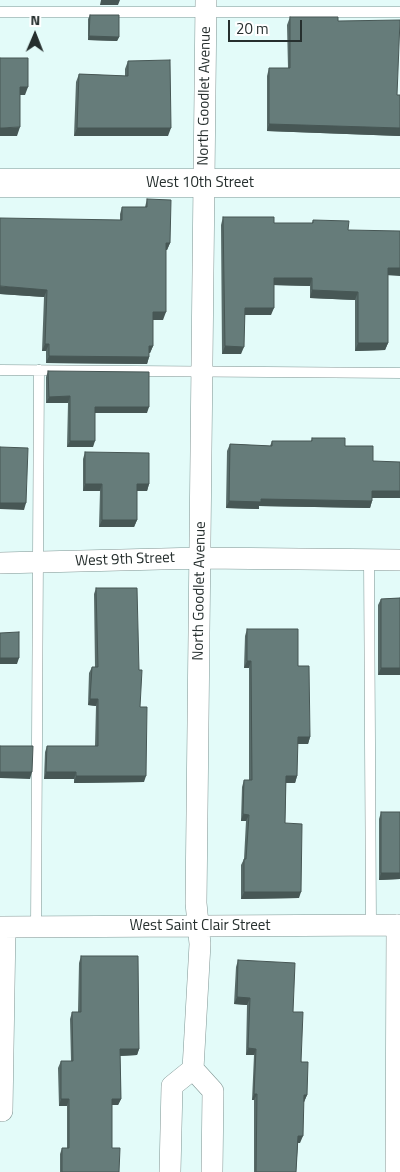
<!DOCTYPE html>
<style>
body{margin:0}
#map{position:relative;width:400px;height:1172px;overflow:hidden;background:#e3fbf9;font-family:"Titillium Web",sans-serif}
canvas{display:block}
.north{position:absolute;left:10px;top:10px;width:50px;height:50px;-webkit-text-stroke:4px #fff;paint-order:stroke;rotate:1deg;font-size:14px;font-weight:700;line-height:20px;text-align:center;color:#262f2e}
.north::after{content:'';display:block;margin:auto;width:18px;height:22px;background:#262f2e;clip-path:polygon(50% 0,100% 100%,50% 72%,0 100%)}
.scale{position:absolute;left:228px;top:20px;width:74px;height:22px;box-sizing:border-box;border:2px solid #262f2e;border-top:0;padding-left:6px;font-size:15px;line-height:18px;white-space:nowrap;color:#262f2e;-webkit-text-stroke:4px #fff;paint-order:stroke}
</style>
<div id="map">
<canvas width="400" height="1172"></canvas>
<div class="north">N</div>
<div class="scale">20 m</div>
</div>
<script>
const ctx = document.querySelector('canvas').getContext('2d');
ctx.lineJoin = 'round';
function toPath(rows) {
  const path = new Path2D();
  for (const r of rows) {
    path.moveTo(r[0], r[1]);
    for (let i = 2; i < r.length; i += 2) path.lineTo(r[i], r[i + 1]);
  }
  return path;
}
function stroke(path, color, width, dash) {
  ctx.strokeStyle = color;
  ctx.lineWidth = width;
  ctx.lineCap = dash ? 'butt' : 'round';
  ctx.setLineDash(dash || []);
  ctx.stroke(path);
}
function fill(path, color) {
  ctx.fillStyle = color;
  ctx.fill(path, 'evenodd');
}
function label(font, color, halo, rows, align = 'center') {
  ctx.font = font + ' "Titillium Web",sans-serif';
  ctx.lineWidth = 4;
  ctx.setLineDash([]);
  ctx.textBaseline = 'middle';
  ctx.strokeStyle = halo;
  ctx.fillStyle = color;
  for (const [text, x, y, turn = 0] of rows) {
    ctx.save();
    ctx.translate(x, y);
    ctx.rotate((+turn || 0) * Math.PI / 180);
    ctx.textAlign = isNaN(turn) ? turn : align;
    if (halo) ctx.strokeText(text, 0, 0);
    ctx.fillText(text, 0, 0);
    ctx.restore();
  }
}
const lane = toPath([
 [0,12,400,12],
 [0,370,400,373],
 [369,560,371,925],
 [36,926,39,370]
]);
const street = toPath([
 [0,563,201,558,400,560],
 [0,927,400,925],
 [193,1069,213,1091,212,1172],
 [2,1111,5,927],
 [170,1172,172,1086,193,1069,200,944,196,903,206,0],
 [396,1172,397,925]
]);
const primary = toPath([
 [0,183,400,183]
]);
stroke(lane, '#7f9593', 11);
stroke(street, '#7f9593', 22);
stroke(primary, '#7f9593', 29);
stroke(lane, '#fff', 10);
stroke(street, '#fff', 21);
stroke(primary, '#fff', 28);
fill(toPath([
 [90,15,119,37,117,41,88,40,88,19],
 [290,17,338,21,397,95,400,95,400,136,267,131,267,76,269,68,288,68,287,25],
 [128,61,168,136,74,136,76,82,79,74,125,76,125,69],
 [147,199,170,243,167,250,166,250,163,320,153,320,153,346,150,353,149,353,149,357,147,364,46,363,46,351,42,351,44,297,0,294,120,220,120,214,122,207,145,207],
 [223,217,274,223,312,223,313,220,348,230,388,275,388,343,385,350,355,351,355,300,310,298,310,286,274,285,271,315,245,315,241,354,222,354,221,225],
 [48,371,147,413,95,413,93,447,67,447,68,403,46,403,46,377],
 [312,438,345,446,372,498,372,501,370,508,259,506,259,509,226,508,227,451,230,444,270,446,272,441,311,441],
 [85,452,149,484,147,491,137,491,137,520,134,527,99,527,100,491,83,491,83,459],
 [96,588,140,707,144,782,74,783,74,779,44,779,45,752,47,746,95,746,96,706,88,705,89,673,92,667,95,667,94,594],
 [400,598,400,675,378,675,378,605,381,599],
 [247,629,298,666,310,737,308,744,297,744,297,776,295,783,286,783,285,823,299,898,241,899,241,865,244,859,246,821,241,821,242,787,244,780,249,780,249,668,244,668,245,636],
 [381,812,400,812,400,879,379,880,379,819],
 [81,956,139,1049,137,1055,120,1056,121,1099,118,1105,112,1105,112,1148,119,1172,60,1172,60,1154,62,1148,67,1148,67,1106,59,1106,58,1068,61,1061,71,1061,70,1019,72,1012,78,1012,79,963],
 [238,960,293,1012,307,1095,304,1102,303,1102,300,1143,298,1143,296,1172,254,1172,254,1100,252,1100,254,1055,246,1055,247,1005,234,1004,236,967]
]), '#586b69');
fill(toPath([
 [101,0,120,0,118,5,100,5],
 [89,36,119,37,117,41,88,40],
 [20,87,28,87,25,95,17,95],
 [269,124,400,128,400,136,267,131],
 [20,127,17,136,0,136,0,128],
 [77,128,171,128,168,136,74,136],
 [166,243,170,243,167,250,163,250],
 [388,268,400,268,400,276,385,275],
 [274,278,312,278,310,286,271,285],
 [0,286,47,290,44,297,0,294],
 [312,290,358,292,355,300,310,298],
 [245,308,274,308,271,315,242,315],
 [153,312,166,312,163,320,150,320],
 [358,343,388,343,385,350,355,351],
 [45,344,49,344,46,351,42,351],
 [149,346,153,346,150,353,147,353],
 [225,346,244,347,241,354,222,354],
 [49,356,149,357,147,364,46,363],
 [70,396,68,403,46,403,49,397],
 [95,407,149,407,147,413,92,413],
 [70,441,95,441,93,447,67,447],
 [85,484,102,484,100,491,83,491],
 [137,484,149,484,147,491,135,491],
 [372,491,400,491,400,498,370,498],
 [261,499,372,501,370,508,259,506,259,509,226,508,229,501],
 [0,503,26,503,24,510,0,509],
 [102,520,137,520,134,527,99,527],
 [0,658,19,658,17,664,0,664],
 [247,661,251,661,249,668,244,668],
 [381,668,400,668,400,675,378,675],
 [90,699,98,699,96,706,88,705],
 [298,737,310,737,308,744,295,744],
 [0,772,32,772,30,779,0,778],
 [46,772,76,772,74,779,44,779],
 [76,776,146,776,144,782,74,783],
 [286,776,297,776,295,783,284,783],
 [243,814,249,815,246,821,241,821],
 [381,873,400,873,400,879,379,880],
 [244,892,301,892,299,898,241,899],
 [237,997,250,998,247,1005,234,1004],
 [248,1048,256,1049,254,1055,246,1055],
 [120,1049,139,1049,137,1055,118,1056],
 [254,1094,257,1094,254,1100,252,1100],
 [304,1095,307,1095,304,1102,301,1102],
 [61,1099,69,1099,67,1106,59,1106],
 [112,1099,121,1099,118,1105,110,1105],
 [298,1136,303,1136,300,1143,295,1143]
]), '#475755');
const building = toPath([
 [90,15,119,15,119,37,89,36,90,15],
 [290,17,338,17,338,21,400,20,397,95,400,95,400,128,269,124,269,68,290,68,290,17],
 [0,58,28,58,28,87,20,87,20,127,0,128,0,58],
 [170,60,171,128,77,128,79,74,128,76,128,61,170,60],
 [147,199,171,200,170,243,166,243,166,312,153,312,153,346,149,346,149,357,49,356,49,344,45,344,47,290,0,286,0,218,122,220,122,207,147,207,147,199],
 [223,217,274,217,274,223,313,223,313,220,349,221,348,230,400,231,400,268,388,268,388,343,358,343,358,292,312,290,312,278,274,278,274,308,245,308,244,347,225,346,223,217],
 [48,371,149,372,149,407,95,407,95,441,70,441,70,396,49,397,48,371],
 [312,438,345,438,345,446,373,446,373,461,400,462,400,491,372,491,372,501,261,499,261,502,229,501,230,444,272,446,272,441,312,441,312,438],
 [0,447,28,448,26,503,0,503,0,447],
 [85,452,149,453,149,484,137,484,137,520,102,520,102,484,85,484,85,452],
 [96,588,137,588,139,670,142,670,140,707,147,707,146,776,76,776,76,772,46,772,47,746,98,746,98,699,90,699,92,667,98,667,96,588],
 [400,598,400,668,381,668,381,599,400,598],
 [247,629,298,629,298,666,309,666,310,737,298,737,297,776,286,776,285,823,302,824,301,892,244,892,244,859,246,859,249,815,243,814,244,780,252,780,251,661,247,661,247,629],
 [19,632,19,658,0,658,0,633,19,632],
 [0,746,33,746,32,772,0,772,0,746],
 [381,812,400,812,400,873,381,873,381,812],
 [81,956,138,956,139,1049,120,1049,121,1099,112,1099,112,1148,120,1148,119,1172,62,1172,62,1148,69,1148,69,1099,61,1099,61,1061,73,1061,72,1012,81,1012,81,956],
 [238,960,295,963,293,1012,303,1012,301,1062,308,1062,307,1095,304,1095,303,1136,298,1136,296,1172,256,1172,257,1094,254,1094,256,1049,248,1048,250,998,237,997,238,960]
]);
fill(building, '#667c7a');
stroke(building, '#475755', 1);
label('15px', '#262f2e', '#fff', [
 ["North Goodlet Avenue",205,96,-89],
 ["West 10th Street",200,183],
 ["West 9th Street",125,560,-2],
 ["North Goodlet Avenue",200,591,-89],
 ["West Saint Clair Street",200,926]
]);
</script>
